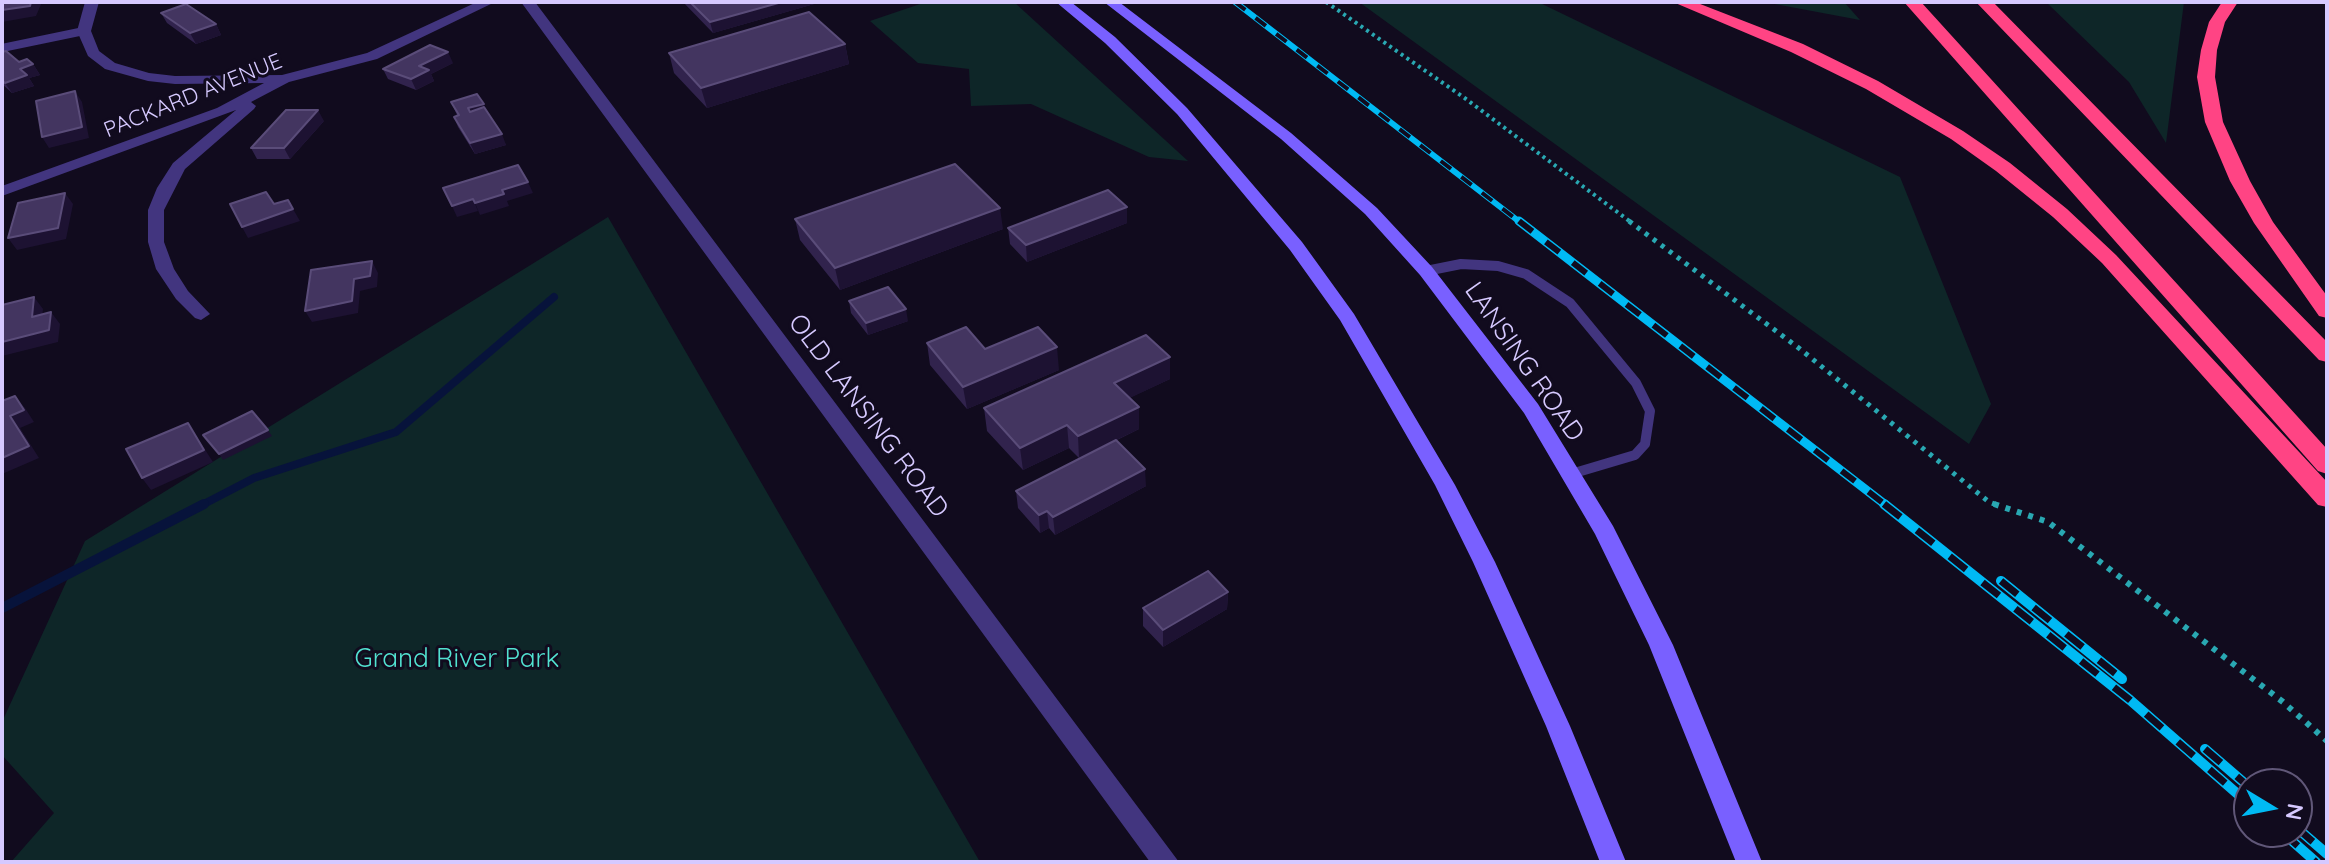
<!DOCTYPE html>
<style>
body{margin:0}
#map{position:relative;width:2329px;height:864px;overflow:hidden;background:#110b1e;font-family:Quicksand,sans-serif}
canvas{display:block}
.frame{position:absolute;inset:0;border:4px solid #d6c9ff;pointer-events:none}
.north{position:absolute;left:2233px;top:768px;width:80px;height:80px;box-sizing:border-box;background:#110b1e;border:2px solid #605778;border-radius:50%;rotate:100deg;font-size:22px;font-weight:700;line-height:32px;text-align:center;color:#d6c9ff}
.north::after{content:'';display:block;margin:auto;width:28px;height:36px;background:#00baf4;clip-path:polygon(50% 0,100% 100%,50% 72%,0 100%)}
</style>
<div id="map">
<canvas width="2329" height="864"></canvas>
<div class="frame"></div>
<div class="north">N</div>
</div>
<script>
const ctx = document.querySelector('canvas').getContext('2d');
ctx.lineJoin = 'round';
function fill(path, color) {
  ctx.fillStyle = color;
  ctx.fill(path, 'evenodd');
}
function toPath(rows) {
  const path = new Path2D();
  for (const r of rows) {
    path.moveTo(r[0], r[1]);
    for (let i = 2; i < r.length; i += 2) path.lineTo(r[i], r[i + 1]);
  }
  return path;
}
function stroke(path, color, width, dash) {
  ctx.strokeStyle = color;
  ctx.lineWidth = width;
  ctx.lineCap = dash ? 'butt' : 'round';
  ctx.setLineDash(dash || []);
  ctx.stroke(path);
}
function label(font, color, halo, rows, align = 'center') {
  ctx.font = font + ' Quicksand,sans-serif';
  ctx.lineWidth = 6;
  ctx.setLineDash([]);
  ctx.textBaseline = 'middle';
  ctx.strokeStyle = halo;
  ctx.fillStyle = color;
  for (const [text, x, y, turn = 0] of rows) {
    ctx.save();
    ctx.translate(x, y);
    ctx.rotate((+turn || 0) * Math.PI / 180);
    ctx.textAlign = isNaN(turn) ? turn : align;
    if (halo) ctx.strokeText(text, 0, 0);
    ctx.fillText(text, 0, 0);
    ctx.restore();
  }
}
fill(toPath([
 [926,2,1014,2,1188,161,1149,157,1031,104,971,106,969,69,918,63,870,21],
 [1359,2,1538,2,1900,177,1991,404,1969,444],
 [1764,2,1844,2,1860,20],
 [2046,2,2184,2,2166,143,2129,82],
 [608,217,980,862,11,862,54,813,2,755,2,722,85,541]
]), '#0e2628');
stroke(toPath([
 [200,506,254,478,396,432,554,297]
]), '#07133b', 8);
stroke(toPath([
 [2,608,204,504]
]), '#07133b', 10);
stroke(toPath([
 [1326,2,1466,99,1632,223]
]), '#29a8b2', 4, [3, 4]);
stroke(toPath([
 [1629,221,1800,349,1989,502,2000,506]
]), '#29a8b2', 5, [4, 6]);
stroke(toPath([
 [1994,504,2048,522,2283,702,2327,741]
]), '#29a8b2', 6, [5, 7]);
stroke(toPath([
 [2,48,84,31]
]), '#42357f', 8);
stroke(toPath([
 [1426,271,1461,264,1498,266,1526,274,1570,303,1636,383,1650,411,1645,444,1635,455,1571,474]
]), '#42357f', 10);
fill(toPath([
 [85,2,99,2,91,31,99,51,115,63,149,73,175,76,282,75,367,53,477,2,495,2,377,59,289,82,251,102,256,106,254,109,185,169,164,210,164,242,174,269,188,291,210,314,201,320,195,318,176,299,156,269,148,242,148,210,157,188,173,163,236,110,2,196,2,186,217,108,264,83,175,84,148,81,105,69,88,56,77,31,85,2],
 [521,2,535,2,1179,862,1150,862,521,2]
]), '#42357f');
fill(toPath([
 [1056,2,1071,2,1115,37,1187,108,1302,242,1354,314,1455,485,1495,562,1570,726,1626,862,1600,862,1546,726,1473,562,1435,485,1340,320,1290,250,1177,114,1105,43,1056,2],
 [1104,2,1119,2,1291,133,1377,208,1432,267,1538,404,1613,526,1673,645,1762,862,1736,862,1649,645,1595,534,1524,413,1420,275,1365,214,1281,139,1104,2]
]), '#7960ff');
fill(toPath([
 [1673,2,1695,2,1803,44,1878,81,1963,131,2010,163,2067,209,2116,255,2327,482,2327,507,2318,505,2102,263,2053,217,1996,171,1951,139,1866,89,1791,52,1673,2],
 [1904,2,1921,2,2327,449,2327,474,2318,471,1904,2],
 [1976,2,1993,2,2327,342,2327,362,2319,360,1976,2],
 [2222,2,2238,2,2225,22,2217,50,2215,77,2223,122,2250,181,2273,222,2327,296,2327,318,2319,316,2254,223,2230,181,2205,122,2197,77,2201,50,2209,22,2222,2]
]), '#ff4484');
const railFar2 = toPath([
 [1235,2,1521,223]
]);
const railFar1 = toPath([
 [1519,221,1887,506]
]);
const rail = toPath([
 [1884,504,2130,700,2249,804],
 [2001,581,2122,679],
 [2205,749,2249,787],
 [2297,828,2327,854],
 [2282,832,2316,862]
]);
stroke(railFar2, '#00baf4', 6);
stroke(railFar1, '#00baf4', 9);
stroke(rail, '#00baf4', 10);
stroke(railFar2, '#110b1e', 4, [13]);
stroke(railFar1, '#110b1e', 6, [17]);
stroke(rail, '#110b1e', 7, [21]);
fill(toPath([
 [683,2,821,2,713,33],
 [161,13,216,24,221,35,196,44,167,23],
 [845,44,849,64,707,108,674,73,669,53],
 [2,52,19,62,33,64,40,75,29,78,34,86,12,93,2,84],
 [453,63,431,74,434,81,416,90,388,79,383,69],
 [451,102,486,110,506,145,475,154,458,127,454,117,457,115],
 [324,121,290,159,257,159,251,148],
 [1127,207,1127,223,1027,262,1010,244,1008,228],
 [795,219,1003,229,840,290,800,240],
 [849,301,908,321,868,335,851,313],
 [927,343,1059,370,967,409,930,365],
 [1170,357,1170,379,1129,398,1139,407,1139,429,1117,440,1146,486,1055,535,1049,528,1040,533,1018,508,1016,491,1079,458,1069,448,1023,470,987,431,984,408],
 [1228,592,1227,609,1163,647,1143,626,1143,608]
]), '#31234d');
fill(toPath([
 [31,2,42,2,36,16,2,22,2,10],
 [782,2,821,2,713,33,710,22],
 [216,24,221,35,196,44,190,33],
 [845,44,849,64,707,108,701,88],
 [448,52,453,63,431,74,434,81,416,90,411,79,419,66],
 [33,64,40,75,29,78,34,86,12,93,5,83,20,69],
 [75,91,82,102,89,138,49,148,42,137],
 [484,104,488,115,473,119,468,108],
 [318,110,324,121,290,159,284,148],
 [502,134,506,145,475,154,470,143],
 [528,182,533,193,507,201,509,206,480,215,475,203,502,190],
 [65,193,73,204,66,239,17,250,8,238],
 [473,199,478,211,457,217,452,206],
 [1127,207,1127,223,1027,262,1026,245],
 [1000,208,1003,229,840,290,835,268],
 [293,209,300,221,248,238,242,227],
 [372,261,378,273,377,287,360,291,358,313,312,322,305,311,354,279],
 [34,297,43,309,41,328,32,317],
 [906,309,908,321,868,335,866,323],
 [51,312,60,324,58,342,2,356,2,342],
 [1057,347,1059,370,967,409,963,387],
 [1170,357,1170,379,1115,405,1114,383],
 [15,396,25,408,34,422,20,428,39,458,2,474,2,458],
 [1139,407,1139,429,1079,458,1078,436],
 [188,423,213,462,151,490,142,478],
 [1067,425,1069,448,1023,470,1020,448],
 [268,430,272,436,223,460,219,454],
 [1145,469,1146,486,1055,535,1053,517],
 [1047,511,1049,528,1040,533,1039,515],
 [1228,592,1227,609,1163,647,1163,630]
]), '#1d1232');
const building = toPath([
 [2,2,31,2,30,6,2,10,2,2],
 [690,2,782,2,710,22,690,2],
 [186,4,216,24,190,33,161,13,186,4],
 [809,12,845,44,701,88,669,53,809,12],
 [430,45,448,52,419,66,429,70,411,79,383,69,430,45],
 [6,51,19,62,27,59,33,64,20,69,27,75,5,83,2,80,2,52,6,51],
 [75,91,82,127,42,137,36,101,75,91],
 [477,94,484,104,468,108,470,112,484,107,502,134,470,143,454,117,459,115,451,102,477,94],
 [286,110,318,110,284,148,251,148,286,110],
 [955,164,1000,208,835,268,795,219,955,164],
 [518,165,528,182,502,190,504,194,475,203,473,199,452,206,443,188,518,165],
 [1108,190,1127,207,1026,245,1008,228,1108,190],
 [266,192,274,204,288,200,293,209,242,227,230,204,266,192],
 [65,193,58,228,8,238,18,203,65,193],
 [372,261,370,276,354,279,352,301,305,311,311,270,372,261],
 [888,287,906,309,866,323,849,301,888,287],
 [34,297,32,317,51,312,49,330,2,342,2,305,34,297],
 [966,327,985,349,1038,327,1057,347,963,387,927,343,966,327],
 [1146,335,1170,357,1114,383,1139,407,1078,436,1067,425,1020,448,984,408,1146,335],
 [15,396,24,410,10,416,29,446,2,458,2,401,15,396],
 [252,411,268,430,219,454,203,435,252,411],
 [188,423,204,450,142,478,126,449,188,423],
 [1116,440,1145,469,1053,517,1047,511,1039,515,1016,491,1116,440],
 [1208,571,1228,592,1163,630,1143,608,1208,571]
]);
fill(building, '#433560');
stroke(building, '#5a4c79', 2);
label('22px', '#d6c9ff', '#110b1e', [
 ["PACKARD AVENUE",193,96,-22]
]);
label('26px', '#d6c9ff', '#110b1e', [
 ["LANSING ROAD",1524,362,55],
 ["OLD LANSING ROAD",868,416,53]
]);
label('26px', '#52e2d1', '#110b1e', [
 ["Grand River Park",457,659]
]);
</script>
